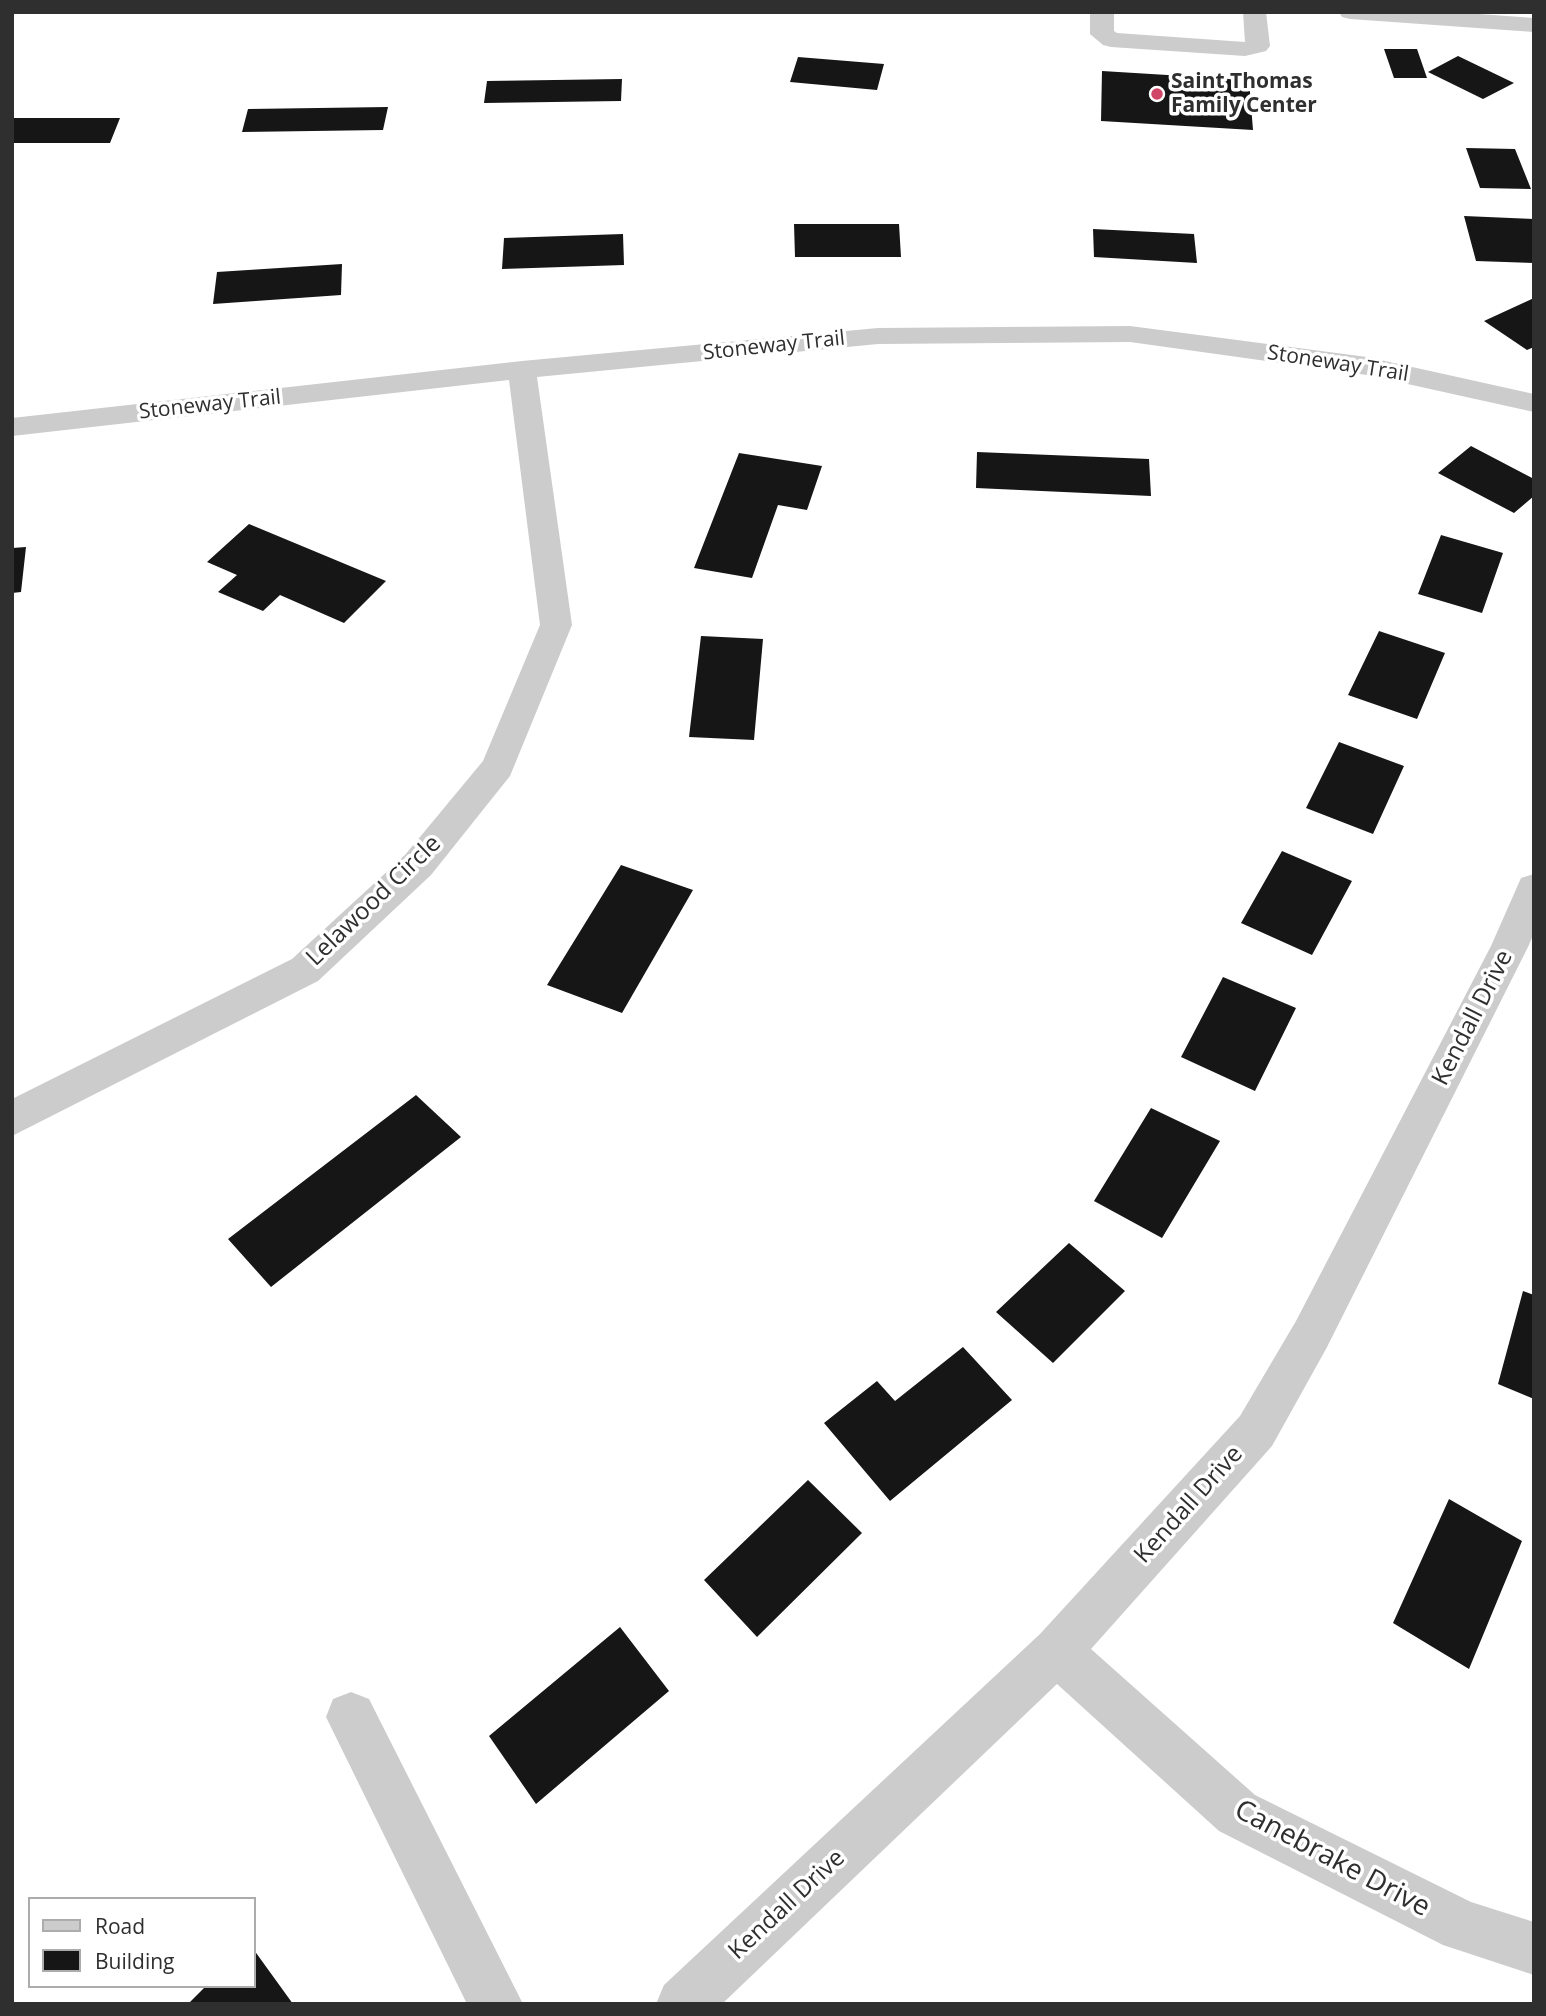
<!DOCTYPE html>
<style>
body{margin:0}
#map{position:relative;width:1546px;height:2016px;overflow:hidden;background:#fff;font-family:"Open Sans",sans-serif}
canvas{display:block}
.frame{position:absolute;inset:0;border:14px solid #2f2f2f;pointer-events:none}
.legend{position:absolute;left:28px;top:1897px;width:228px;height:91px;box-sizing:border-box;background:#fff;border:2px solid #acacac;margin:0;padding:9px 12px;list-style:none;font-size:21px;color:#2f2f2f}
.legend li{display:flex;align-items:center;gap:14px;height:35px}
.legend b{width:35px;border:2px solid #acacac}
</style>
<div id="map">
<canvas width="1546" height="2016"></canvas>
<div class="frame"></div>
<ul class="legend">
<li><b style="height:9px;background:#ccc"></b>Road</li>
<li><b style="height:19px;background:#161616"></b>Building</li>
</ul>
</div>
<script>
const ctx = document.querySelector('canvas').getContext('2d');
ctx.lineJoin = 'round';
function fill(path, color) {
  ctx.fillStyle = color;
  ctx.fill(path, 'evenodd');
}
function toPath(rows) {
  const path = new Path2D();
  for (const r of rows) {
    path.moveTo(r[0], r[1]);
    for (let i = 2; i < r.length; i += 2) path.lineTo(r[i], r[i + 1]);
  }
  return path;
}
function stroke(path, color, width, dash) {
  ctx.strokeStyle = color;
  ctx.lineWidth = width;
  ctx.lineCap = dash ? 'butt' : 'round';
  ctx.setLineDash(dash || []);
  ctx.stroke(path);
}
function label(font, color, halo, rows, align = 'center') {
  ctx.font = font + ' "Open Sans",sans-serif';
  ctx.lineWidth = 7;
  ctx.setLineDash([]);
  ctx.textBaseline = 'middle';
  ctx.strokeStyle = halo;
  ctx.fillStyle = color;
  for (const [text, x, y, turn = 0] of rows) {
    ctx.save();
    ctx.translate(x, y);
    ctx.rotate((+turn || 0) * Math.PI / 180);
    ctx.textAlign = isNaN(turn) ? turn : align;
    if (halo) ctx.strokeText(text, 0, 0);
    ctx.fillText(text, 0, 0);
    ctx.restore();
  }
}
fill(toPath([
 [1384,49,1417,49,1427,78,1394,78],
 [1458,56,1514,83,1483,99,1428,72],
 [798,57,884,64,877,90,790,82],
 [1102,71,1249,80,1253,130,1101,121],
 [622,79,621,101,484,103,487,81],
 [388,107,383,130,242,132,248,109],
 [12,118,120,118,110,143,12,143],
 [1466,148,1515,149,1531,189,1480,188],
 [1464,216,1534,219,1534,263,1476,261],
 [794,224,899,224,901,257,795,257],
 [1093,229,1194,234,1197,263,1094,257],
 [623,234,624,265,502,269,504,238],
 [342,264,341,295,213,304,217,272],
 [1534,298,1534,347,1527,350,1484,321],
 [1471,446,1534,479,1534,496,1514,513,1438,473],
 [977,452,1149,459,1151,496,976,488],
 [739,453,822,466,807,510,778,505,752,578,694,568],
 [249,524,386,581,344,623,280,595,263,611,218,592,237,575,207,562],
 [1441,535,1503,553,1482,613,1418,594],
 [26,547,21,592,12,593,12,548],
 [1379,631,1445,653,1417,719,1348,695],
 [701,636,763,639,754,740,689,737],
 [1339,742,1404,766,1373,834,1306,808],
 [1282,851,1352,881,1312,955,1241,923],
 [621,865,693,890,622,1013,547,985],
 [1223,977,1296,1008,1255,1091,1181,1057],
 [416,1095,461,1137,271,1287,228,1239],
 [1151,1108,1220,1141,1162,1238,1094,1201],
 [1069,1243,1125,1291,1053,1363,996,1312],
 [1523,1291,1534,1295,1534,1399,1498,1384],
 [963,1347,1012,1400,890,1501,824,1423,877,1381,895,1401],
 [808,1480,862,1533,757,1637,704,1580],
 [1449,1499,1522,1541,1469,1669,1393,1623],
 [620,1627,669,1691,536,1804,489,1736],
 [254,1950,293,2004,188,2004,206,1986,254,1986]
]), '#161616');
fill(toPath([
 [1090,12,1114,12,1114,31,1117,33,1245,42,1243,12,1266,12,1270,46,1266,51,1245,56,1111,47,1103,45,1090,34,1090,12],
 [1339,12,1452,12,1534,18,1534,32,1350,19,1342,17,1339,12],
 [1130,326,1367,357,1534,394,1534,412,1367,375,1130,342,878,344,537,377,572,625,510,776,431,875,318,981,12,1136,12,1099,292,959,405,855,483,761,540,625,509,380,12,436,12,418,522,361,878,328,1130,326],
 [1534,874,1534,933,1528,947,1326,1349,1272,1446,1091,1649,1255,1795,1471,1902,1534,1922,1534,1975,1443,1945,1219,1831,1057,1684,722,2004,656,2004,664,1985,1040,1634,1240,1416,1296,1321,1491,946,1521,878,1534,874],
 [351,1692,369,1699,523,2004,467,2004,326,1717,333,1699,351,1692]
]), '#ccc');
for (const [x, y, r, color] of [
 [1157,94,7,"#d14566"]
]) {
  const dot = new Path2D();
  dot.arc(x, y, r, 0, 2 * Math.PI);
  ctx.fillStyle = color;
  ctx.fill(dot);
  stroke(dot, '#fff', 2.5);
}
label('bold 21px', '#2f2f2f', '#fff', [
 ["Saint Thomas",1171,82],
 ["Family Center",1171,106]
], 'left');
label('21px', '#2f2f2f', '#fff', [
 ["Stoneway Trail",774,346,-6],
 ["Stoneway Trail",1338,364,9],
 ["Stoneway Trail",210,405,-6]
]);
label('24px', '#2f2f2f', '#fff', [
 ["Lelawood Circle",374,901,-44],
 ["Kendall Drive",1473,1018,-63],
 ["Kendall Drive",1189,1505,-48],
 ["Kendall Drive",787,1905,-43]
]);
label('28px', '#2f2f2f', '#fff', [
 ["Canebrake Drive",1332,1859,28]
]);
</script>
